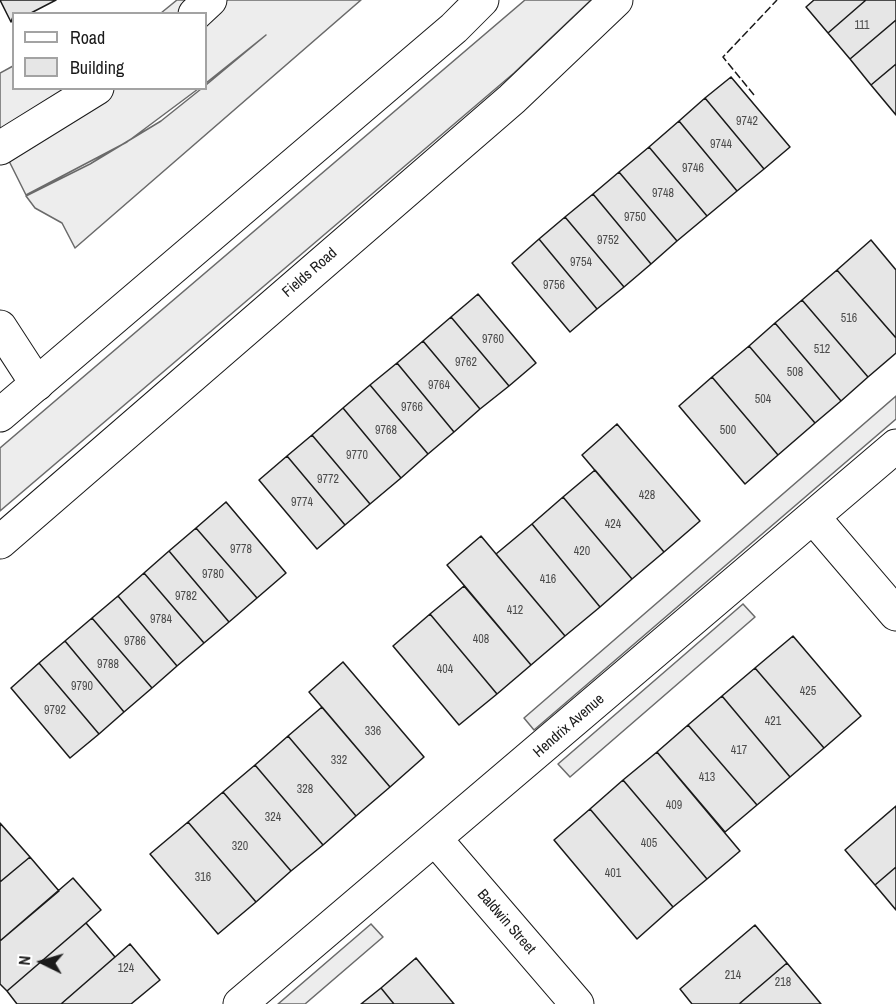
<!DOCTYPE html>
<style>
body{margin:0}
#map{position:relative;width:896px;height:1004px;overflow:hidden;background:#fff;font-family:"Archivo Narrow",sans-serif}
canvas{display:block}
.legend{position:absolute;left:12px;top:12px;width:195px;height:78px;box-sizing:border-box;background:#fff;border:2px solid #a3a3a3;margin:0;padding:8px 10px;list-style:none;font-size:18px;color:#1a1a1a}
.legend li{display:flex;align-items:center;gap:12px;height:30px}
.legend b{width:30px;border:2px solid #a3a3a3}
.north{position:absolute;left:12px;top:932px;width:60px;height:60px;-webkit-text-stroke:4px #fff;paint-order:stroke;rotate:275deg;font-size:16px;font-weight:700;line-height:24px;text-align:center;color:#1a1a1a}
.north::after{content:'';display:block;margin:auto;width:21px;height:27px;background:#1a1a1a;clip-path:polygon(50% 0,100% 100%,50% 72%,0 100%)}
</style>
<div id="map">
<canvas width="896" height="1004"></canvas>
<ul class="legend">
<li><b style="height:8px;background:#fff"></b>Road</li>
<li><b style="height:16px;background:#e6e6e6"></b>Building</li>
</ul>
<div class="north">N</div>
</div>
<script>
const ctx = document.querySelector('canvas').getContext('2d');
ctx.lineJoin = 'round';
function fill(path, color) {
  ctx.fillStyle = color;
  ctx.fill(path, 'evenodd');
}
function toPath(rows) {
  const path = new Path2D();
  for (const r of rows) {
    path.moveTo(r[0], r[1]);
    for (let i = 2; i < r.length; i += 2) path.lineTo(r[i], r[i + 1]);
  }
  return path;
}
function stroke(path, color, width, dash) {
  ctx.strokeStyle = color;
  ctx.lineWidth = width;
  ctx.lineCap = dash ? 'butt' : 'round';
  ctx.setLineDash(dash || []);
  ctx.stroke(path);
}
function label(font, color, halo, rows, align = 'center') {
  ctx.font = font + ' "Archivo Narrow",sans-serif';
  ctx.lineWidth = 4.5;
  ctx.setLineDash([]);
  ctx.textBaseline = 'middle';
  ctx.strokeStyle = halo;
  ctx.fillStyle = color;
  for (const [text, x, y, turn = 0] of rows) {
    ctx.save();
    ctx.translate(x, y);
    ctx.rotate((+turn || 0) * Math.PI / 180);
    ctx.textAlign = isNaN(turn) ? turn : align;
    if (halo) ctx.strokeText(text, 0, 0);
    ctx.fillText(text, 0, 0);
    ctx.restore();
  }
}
const built = toPath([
 [177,0,361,0,75,248,62,223,35,208,26,196,90,164,161,121,201,89,206,88,206,85,266,35,206,83,206,14,161,13,177,0],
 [525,0,591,0,514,73,0,511,0,448,525,0],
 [13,66,14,88,198,89,127,142,26,195,9,161,0,156,0,73,13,66],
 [896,396,896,419,534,730,524,718,896,396],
 [743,604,755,617,570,777,558,764,743,604],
 [371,924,383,937,305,1004,278,1004,371,924]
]);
fill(built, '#ededed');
stroke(built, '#6a6a6a', 1.5);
const building = toPath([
 [0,0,56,0,29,14,14,14,11,22,0,0],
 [814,0,866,0,828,33,806,7,814,0],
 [866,0,896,0,896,20,850,59,828,33,866,0],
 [896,20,896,64,871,85,850,59,896,20],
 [896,64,896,115,871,85,896,64],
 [731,77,790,147,764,169,705,98,731,77],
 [705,98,764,169,737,191,679,121,705,98],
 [679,121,737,191,707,216,649,147,679,121],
 [649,147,707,216,677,241,619,172,649,147],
 [619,172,677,241,651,264,593,194,619,172],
 [593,194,651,264,624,287,565,217,593,194],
 [565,217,624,287,597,309,539,239,565,217],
 [539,239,597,309,570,332,512,263,539,239],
 [871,240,896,270,896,338,837,270,871,240],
 [837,270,896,338,896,353,868,377,802,300,837,270],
 [478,294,536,363,509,386,451,317,478,294],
 [802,300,868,377,841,401,775,323,802,300],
 [451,317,509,386,480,409,423,341,451,317],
 [775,323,841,401,815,423,749,346,775,323],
 [423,341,480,409,454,432,397,363,423,341],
 [749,346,815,423,778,455,712,377,749,346],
 [397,363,454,432,428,454,370,385,397,363],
 [712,377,778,455,745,484,679,406,712,377],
 [370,385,428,454,401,478,343,408,370,385],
 [343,408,401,478,370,504,312,435,343,408],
 [617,424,700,521,664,552,582,455,617,424],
 [312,435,370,504,345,525,287,456,312,435],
 [287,456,345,525,317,549,259,480,287,456],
 [595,470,664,552,632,579,563,497,595,470],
 [563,497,632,579,600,607,532,524,563,497],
 [226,502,286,573,257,598,196,528,226,502],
 [532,524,600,607,565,636,496,554,532,524],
 [196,528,257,598,229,622,169,551,196,528],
 [481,536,565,636,531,665,447,565,481,536],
 [169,551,229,622,204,643,144,573,169,551],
 [144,573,204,643,177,666,118,596,144,573],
 [464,586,531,665,497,694,430,614,464,586],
 [118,596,177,666,152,688,92,618,118,596],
 [430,614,497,694,459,725,393,646,430,614],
 [92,618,152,688,124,712,65,641,92,618],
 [793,636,861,716,824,748,755,668,793,636],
 [65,641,124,712,99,734,39,663,65,641],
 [343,662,424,757,390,787,309,692,343,662],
 [39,663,99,734,70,758,11,688,39,663],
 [755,668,824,748,790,777,722,696,755,668],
 [722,696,790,777,757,805,688,725,722,696],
 [322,707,390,787,356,816,288,736,322,707],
 [688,725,757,805,725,832,657,752,688,725],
 [288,736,356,816,323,845,255,765,288,736],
 [657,752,740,851,707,879,623,780,657,752],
 [255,765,323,845,291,871,223,792,255,765],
 [623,780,707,879,673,907,590,809,623,780],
 [223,792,291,871,256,902,188,822,223,792],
 [896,806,896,867,875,885,845,850,896,806],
 [590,809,673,907,637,939,554,840,590,809],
 [188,822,256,902,218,934,150,854,188,822],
 [0,823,30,857,0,882,0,823],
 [30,857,59,891,0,941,0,882,30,857],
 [896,867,896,910,875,885,896,867],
 [73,878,101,910,7,991,0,984,0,941,73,878],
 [86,923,115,957,61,1004,17,1004,7,991,86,923],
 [755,925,787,963,739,1004,692,1004,680,989,755,925],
 [130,944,160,980,131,1004,61,1004,130,944],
 [416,958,454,1004,394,1004,381,988,416,958],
 [787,963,821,1004,739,1004,787,963],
 [381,988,394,1004,361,1004,381,988]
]);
fill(building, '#e6e6e6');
stroke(building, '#1a1a1a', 1.5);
const minor = toPath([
 [195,14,210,0],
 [0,148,97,88],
 [0,327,37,384],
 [813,517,896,614],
 [436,840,577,1004],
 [240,1004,896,446]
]);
const secondary = toPath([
 [0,415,454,28,482,0],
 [0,542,512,99,616,0]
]);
stroke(minor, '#1a1a1a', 35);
stroke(secondary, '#1a1a1a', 35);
stroke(minor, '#fff', 33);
stroke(secondary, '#fff', 33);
stroke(toPath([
 [754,95,723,57,777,0]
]), '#1a1a1a', 1.5, [8, 3]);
label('12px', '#4d4d4d', null, [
 ["111",862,26],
 ["9742",747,122],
 ["9744",721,145],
 ["9746",693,169],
 ["9748",663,194],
 ["9750",635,218],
 ["9752",608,241],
 ["9754",581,263],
 ["9756",554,286],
 ["516",849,319],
 ["9760",493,340],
 ["512",822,350],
 ["9762",466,363],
 ["508",795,373],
 ["9764",439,386],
 ["504",763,400],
 ["9766",412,408],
 ["9768",386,431],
 ["500",728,431],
 ["9770",357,456],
 ["9772",328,480],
 ["428",647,496],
 ["9774",302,503],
 ["424",613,525],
 ["9778",241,550],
 ["420",582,552],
 ["9780",213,575],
 ["416",548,580],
 ["9782",186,597],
 ["412",515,611],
 ["9784",161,620],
 ["408",481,640],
 ["9786",135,642],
 ["9788",108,665],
 ["404",445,670],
 ["9790",82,687],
 ["425",808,692],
 ["9792",55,711],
 ["421",773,722],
 ["336",373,732],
 ["417",739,751],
 ["332",339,761],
 ["413",707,778],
 ["328",305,790],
 ["409",674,806],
 ["324",273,818],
 ["405",649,844],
 ["320",240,847],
 ["401",613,874],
 ["316",203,878],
 ["124",126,969],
 ["214",733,976],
 ["218",783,983]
]);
label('15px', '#1a1a1a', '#fff', [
 ["Fields Road",310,273,-41],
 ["Hendrix Avenue",569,726,-41],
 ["Baldwin Street",506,922,49]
]);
</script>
